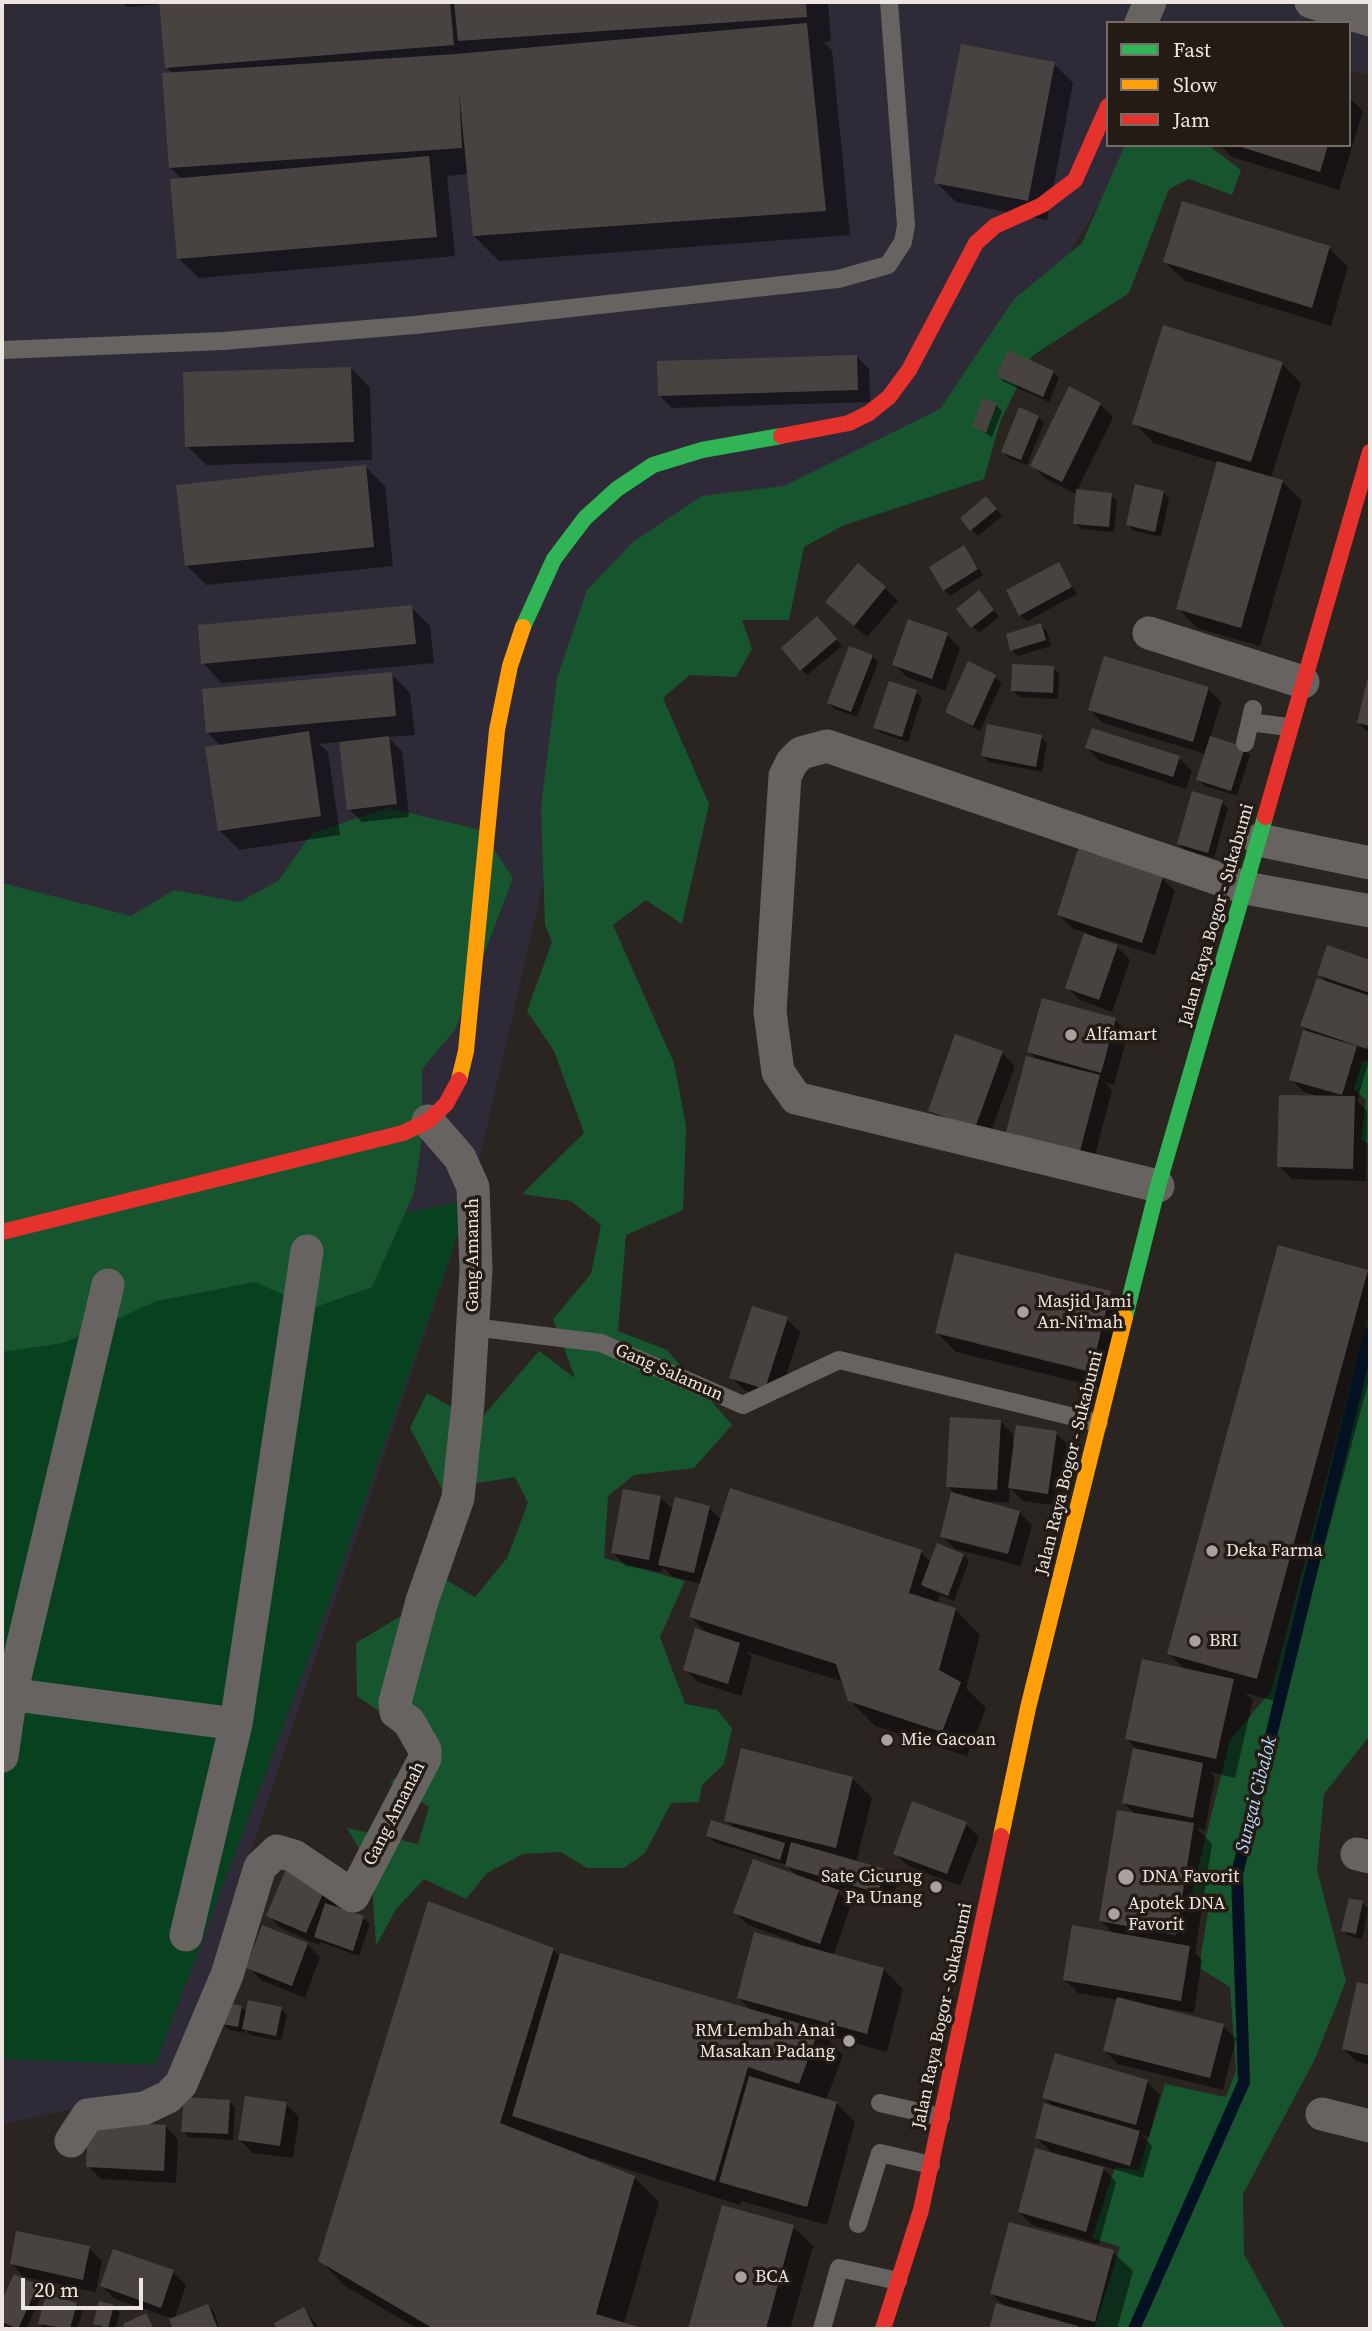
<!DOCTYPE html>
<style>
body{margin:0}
#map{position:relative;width:1372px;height:2331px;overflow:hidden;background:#2b2522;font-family:"Source Serif 4",serif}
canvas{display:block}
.frame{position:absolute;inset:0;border:4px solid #ece5e1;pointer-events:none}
.legend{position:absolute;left:1106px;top:21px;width:245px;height:126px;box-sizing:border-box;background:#251b15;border:2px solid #756c67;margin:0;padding:9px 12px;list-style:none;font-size:21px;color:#ece5e1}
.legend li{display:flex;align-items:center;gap:14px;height:35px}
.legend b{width:35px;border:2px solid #756c67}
.scale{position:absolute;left:21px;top:2278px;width:122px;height:32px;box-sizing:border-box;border:4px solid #ece5e1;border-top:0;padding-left:9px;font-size:21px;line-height:24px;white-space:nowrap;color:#ece5e1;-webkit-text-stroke:5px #251b15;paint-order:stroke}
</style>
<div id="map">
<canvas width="1372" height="2331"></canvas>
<div class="frame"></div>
<ul class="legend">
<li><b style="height:9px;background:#30b455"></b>Fast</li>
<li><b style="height:9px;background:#ff9f0a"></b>Slow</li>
<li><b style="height:9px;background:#e5322d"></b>Jam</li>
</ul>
<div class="scale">20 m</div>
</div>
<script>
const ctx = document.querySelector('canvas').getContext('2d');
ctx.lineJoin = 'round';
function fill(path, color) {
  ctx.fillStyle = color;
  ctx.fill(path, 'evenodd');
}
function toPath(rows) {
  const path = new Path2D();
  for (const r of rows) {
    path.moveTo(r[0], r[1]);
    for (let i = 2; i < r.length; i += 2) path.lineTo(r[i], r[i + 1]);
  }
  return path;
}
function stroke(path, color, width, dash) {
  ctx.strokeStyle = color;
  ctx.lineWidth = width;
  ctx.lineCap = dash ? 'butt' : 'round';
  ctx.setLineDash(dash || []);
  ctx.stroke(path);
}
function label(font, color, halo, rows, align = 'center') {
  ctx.font = font + ' "Source Serif 4",serif';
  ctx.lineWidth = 7;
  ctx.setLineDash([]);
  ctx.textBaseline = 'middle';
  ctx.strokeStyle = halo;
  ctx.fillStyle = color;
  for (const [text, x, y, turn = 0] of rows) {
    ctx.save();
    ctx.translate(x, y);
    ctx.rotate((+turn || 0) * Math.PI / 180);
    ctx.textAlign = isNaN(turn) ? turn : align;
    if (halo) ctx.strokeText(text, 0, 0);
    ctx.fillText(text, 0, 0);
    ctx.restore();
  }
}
fill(toPath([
 [2,2,1370,2,1370,75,1349,70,1349,23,1108,23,1108,145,1136,145,967,418,610,594,470,1200,171,2088,2,2124]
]), '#2f2a38');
fill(toPath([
 [470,1200,317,1636,155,2065,2,2059,2,1292]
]), '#084120');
fill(toPath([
 [1125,145,1208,145,1241,170,1232,195,1189,179,1169,189,1129,293,1032,356,1000,422,984,479,842,526,804,547,789,620,742,620,752,649,736,677,690,675,663,698,709,804,682,924,646,900,613,925,674,1063,686,1126,683,1210,626,1235,618,1331,667,1350,732,1425,694,1468,634,1475,608,1496,604,1558,685,1581,660,1637,685,1704,717,1710,732,1728,724,1764,702,1785,699,1802,671,1803,645,1853,624,1868,587,1868,561,1852,523,1854,487,1873,466,1899,424,1879,396,1909,376,1946,371,1868,347,1828,418,1844,429,1807,390,1782,422,1760,405,1729,357,1696,356,1643,401,1616,436,1574,475,1597,507,1558,528,1503,515,1477,442,1489,410,1428,427,1393,478,1422,539,1351,575,1378,553,1319,591,1274,601,1225,571,1201,522,1194,584,1133,554,1051,527,1011,552,942,545,925,541,807,557,678,587,590,633,542,702,496,784,486,940,409,1014,299,1082,243],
 [388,808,481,830,513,878,455,1030,422,1069,422,1138,414,1193,372,1287,313,1308,255,1282,157,1301,63,1343,2,1352,2,883,131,916,174,890,239,902,278,881,312,833],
 [1370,1059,1370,1145,1361,1139,1366,1100,1354,1089,1362,1062],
 [1370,1311,1370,1735,1324,1794,1317,1870,1346,1981,1315,2059,1243,2194,1244,2254,1285,2329,1094,2329,1120,2247,1092,2238,1115,2167,1139,2170,1165,2084,1226,2097,1236,2070,1230,1987,1199,1968,1209,1906,1190,1901,1230,1740,1271,1691]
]), '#17552f');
fill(toPath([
 [122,2,828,2,831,41,823,42,832,50,850,235,499,261,474,236,469,174,447,176,455,256,199,278,179,259,183,180,171,168,173,74,167,68,161,4,127,7],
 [1054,64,1073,83,1047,220,956,202,936,182],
 [1349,97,1363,111,1339,190,1232,157,1220,145,1349,145],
 [1329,248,1348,267,1331,326,1185,281,1165,262],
 [856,356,869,369,870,402,672,408,659,395],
 [1282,364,1301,383,1271,478,1282,481,1302,501,1260,646,1197,628,1178,608,1218,463,1154,443,1134,423],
 [351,368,370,388,372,460,206,465,187,446],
 [1053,372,1059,378,1049,402,1004,382,998,376],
 [1100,404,1113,417,1077,491,1111,495,1117,501,1114,532,1081,529,1075,523,1078,495,1045,478,1032,465],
 [996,405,1002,411,992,437,974,427],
 [1038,417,1044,423,1027,465,1009,458,1003,452],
 [366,467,385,486,393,566,206,585,187,566],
 [1163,492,1169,499,1161,537,1134,531,1128,525],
 [992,504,1002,516,978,536,962,518],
 [964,547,983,575,950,596,944,590],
 [1059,564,1077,594,1027,621,1020,615],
 [885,588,898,601,867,637,840,614],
 [985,598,999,617,979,633,958,609],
 [411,607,430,626,434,663,222,683,203,663],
 [823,625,842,646,807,675,801,669],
 [1041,625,1047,631,1051,646,1018,656,1012,650],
 [947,635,960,648,945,691,907,677,894,664],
 [872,656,878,662,857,717,835,709,829,703],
 [969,664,1002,682,980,731,947,712],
 [1053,668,1059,674,1058,699,1019,697,1013,691],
 [1370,672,1370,734,1358,723],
 [391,674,410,693,415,735,388,737,402,751,409,817,362,822,349,809,341,742,319,744,328,752,340,835,239,850,220,831,221,746,208,733],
 [1208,689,1221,702,1210,738,1244,749,1250,755,1237,796,1205,786,1198,780,1206,754,1103,723,1090,710],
 [916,692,922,698,908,742,881,733,875,727],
 [1041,737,1047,743,1042,772,989,762,983,756],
 [1087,748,1179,758,1192,771,1186,789,1100,761],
 [1222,802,1228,808,1214,858,1185,850,1179,844],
 [1162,878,1175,891,1155,955,1102,938,1101,941,1117,947,1130,960,1112,1012,1080,1000,1067,987,1086,933,1072,928,1059,915],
 [1328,948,1370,962,1370,1057,1357,1101,1367,1111,1366,1181,1292,1179,1279,1166,1317,1096,1304,1092,1291,1079,1311,1034,1302,1026,1328,983,1319,975],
 [1115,1020,1128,1033,1114,1085,1104,1082,1112,1090,1092,1167,1020,1148,1038,1061,1029,1051],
 [1002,1053,1015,1066,988,1140,943,1124,930,1111],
 [1367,1272,1370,1275,1370,1376,1282,1703,1245,1693,1253,1700,1235,1778,1210,1772,1215,1777,1205,1830,1197,1828,1212,1844,1195,1953,1202,1960,1194,2013,1163,2008,1162,2010,1223,2026,1236,2039,1223,2090,1118,2064,1105,2051,1118,2000,1078,1993,1065,1980,1114,1934,1101,1921,1136,1815,1124,1803,1139,1751,1126,1738,1186,1670,1169,1654],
 [1110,1293,1129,1312,1110,1390,956,1352,937,1333],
 [787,1319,800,1332,778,1401,744,1390,731,1377],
 [1000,1421,1013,1434,1013,1444,1056,1433,1069,1446,1060,1506,1023,1501,1010,1488,1009,1503,984,1501,1019,1512,1032,1525,1021,1566,955,1549,942,1536,957,1496,948,1486],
 [660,1497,673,1510,709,1508,722,1520,921,1552,931,1563,963,1555,969,1561,954,1601,940,1595,938,1604,955,1609,980,1635,966,1688,986,1708,967,1756,875,1726,849,1700,844,1682,747,1652,752,1657,741,1696,698,1682,685,1669,708,1634,691,1617,701,1584,673,1577,663,1567,662,1572,626,1566,613,1553],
 [852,1778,872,1798,856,1863,884,1871,897,1884,891,1905,835,1889,851,1905,833,1956,883,1969,903,1989,887,2052,822,2034,843,2055,826,2100,836,2103,855,2122,827,2225,741,2201,740,2205,592,2158,591,2160,634,2177,659,2202,624,2324,642,2329,418,2329,345,2286,320,2260,553,1949,560,1957,752,2011,739,1998,798,1943,748,1925,735,1912,798,1877,786,1865,714,1842,708,1836,736,1830,726,1820],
 [966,1824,979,1837,960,1886,908,1866,895,1853],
 [289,1867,340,1897,335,1908,363,1918,370,1924,359,1956,320,1942,319,1945,281,1928,268,1915],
 [1362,1902,1368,1909,1362,1939,1349,1936,1343,1930],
 [307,1944,320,1957,305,1998,261,1980,248,1967],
 [1359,1984,1370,1987,1370,2065,1357,2062,1344,2049],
 [242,2007,247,2013,281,2009,287,2015,281,2041,250,2035,245,2029,244,2033,229,2030,223,2023],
 [1147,2082,1160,2095,1149,2137,1141,2134,1152,2146,1143,2178,1100,2165,1116,2182,1099,2244,1032,2225,1019,2212,1054,2155,1036,2137,1054,2108,1044,2097],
 [229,2101,235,2108,233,2140,189,2137,183,2131],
 [286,2104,299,2117,293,2158,253,2153,240,2140],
 [165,2126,178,2140,176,2183,101,2179,88,2166],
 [723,2207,793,2227,813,2246,790,2329,690,2329],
 [89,2248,102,2261,96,2292,24,2277,11,2263],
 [1113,2252,1133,2271,1117,2329,991,2329,997,2305,1006,2308,992,2294],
 [173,2272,186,2285,175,2318,208,2306,214,2312,220,2329,175,2329,171,2318,115,2299,102,2286],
 [15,2276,43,2293,26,2329,13,2329,2,2324,2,2304],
 [77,2304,83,2311,77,2329,45,2329,40,2324],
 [113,2307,120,2313,115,2329,101,2329,95,2323],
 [304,2309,320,2329,279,2329,276,2324]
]), '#0007');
stroke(toPath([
 [1134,2329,1244,2082,1237,1874,1370,1333]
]), '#041122', 12);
fill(toPath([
 [159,2,450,2,454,45,165,68],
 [454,2,806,2,807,17,458,41],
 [807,23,826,211,473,236,459,91,462,148,169,168,162,73,456,54],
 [961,44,1055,62,1028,201,934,183],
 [1235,145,1328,145,1320,172],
 [429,156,437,237,177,259,170,179],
 [1182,201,1330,246,1312,308,1163,262],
 [1163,325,1283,362,1251,462,1132,424],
 [1008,350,1054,371,1043,397,996,376],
 [857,355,858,390,658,396,657,361],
 [351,367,354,442,185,447,183,372],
 [1069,386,1101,403,1062,482,1030,466],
 [983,398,997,403,986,433,972,427],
 [1019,407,1039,416,1021,460,1001,452],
 [1217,461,1283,480,1241,628,1176,609],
 [366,465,374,547,185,566,176,485],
 [1135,484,1164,491,1155,532,1126,525],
 [1076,489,1112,493,1109,527,1073,524],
 [986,496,997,509,970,531,960,518],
 [964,545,978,569,943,591,929,567],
 [1059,562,1072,587,1019,616,1006,590],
 [858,563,886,587,854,626,825,602],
 [979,590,994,610,971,628,956,609],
 [412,605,416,644,201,664,198,625],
 [817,616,837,639,800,671,781,648],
 [908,619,948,633,932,679,892,665],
 [1041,623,1046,640,1010,651,1006,634],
 [849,646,873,655,851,712,827,703],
 [1104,656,1209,687,1193,742,1088,710],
 [968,661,996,675,973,726,945,712],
 [1012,664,1054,666,1053,693,1011,691],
 [1370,669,1370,726,1357,723],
 [392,672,396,716,206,733,202,689],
 [889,681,917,690,902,737,873,728],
 [987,724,1042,735,1036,767,981,756],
 [1092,728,1180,756,1173,777,1085,748],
 [309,731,321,816,218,831,205,747],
 [389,736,397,804,347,810,339,742],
 [1210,736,1245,747,1231,791,1196,780],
 [1192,791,1223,800,1208,853,1177,844],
 [1078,849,1163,877,1142,943,1057,915],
 [1084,933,1118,945,1099,1000,1065,988],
 [1327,945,1370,960,1370,993,1317,975],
 [1317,978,1370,996,1370,1038,1367,1049,1300,1026],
 [1042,998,1116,1018,1101,1073,1027,1052],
 [1303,1030,1357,1046,1342,1095,1289,1080],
 [955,1034,1003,1051,975,1128,928,1111],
 [1026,1056,1100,1075,1079,1155,1005,1136],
 [1279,1095,1355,1096,1353,1169,1277,1167],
 [1278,1245,1368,1270,1257,1679,1167,1654],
 [955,1253,1111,1291,1091,1372,935,1333],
 [752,1306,788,1317,765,1389,729,1378],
 [950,1417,1001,1420,997,1490,946,1487],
 [1016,1425,1057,1431,1048,1494,1008,1488],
 [730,1488,922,1550,909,1593,956,1608,939,1670,961,1682,942,1732,848,1701,836,1664,689,1617],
 [623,1489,661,1496,649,1560,611,1553],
 [951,1492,1020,1511,1008,1554,940,1537],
 [675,1497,710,1506,694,1573,658,1565],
 [937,1543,964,1554,948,1596,921,1585],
 [695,1628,740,1643,728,1684,683,1670],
 [1142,1659,1234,1679,1216,1759,1125,1739],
 [741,1748,853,1777,836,1848,724,1821],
 [1133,1748,1203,1763,1193,1818,1122,1803],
 [912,1801,967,1822,947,1874,893,1854],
 [1117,1810,1194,1823,1176,1935,1099,1921],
 [711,1820,785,1843,780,1860,706,1836],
 [791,1842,885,1869,878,1893,785,1866],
 [753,1859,839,1890,820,1944,733,1913],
 [288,1865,328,1882,306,1933,266,1916],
 [1349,1898,1363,1901,1356,1934,1341,1931],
 [428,1901,554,1948,500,2123,635,2176,596,2314,645,2329,434,2329,318,2261],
 [325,1903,364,1916,353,1951,314,1937],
 [262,1925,308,1943,292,1986,246,1968],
 [1072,1925,1190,1946,1181,2001,1063,1980],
 [754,1932,884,1968,867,2034,737,1998],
 [560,1953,819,2029,799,2084,748,2067,715,2181,512,2116],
 [1357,1982,1370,1985,1370,2056,1342,2049],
 [1117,1997,1224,2024,1210,2078,1103,2051],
 [248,2000,282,2007,276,2036,242,2029],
 [225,2002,242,2006,238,2027,221,2024],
 [1055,2053,1148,2080,1136,2125,1042,2098],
 [749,2076,837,2102,807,2207,719,2182],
 [245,2096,287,2102,280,2146,238,2140],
 [184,2097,230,2100,228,2134,181,2132],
 [1044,2103,1140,2131,1130,2166,1035,2138],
 [88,2120,166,2125,164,2171,86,2167],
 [1035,2148,1104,2167,1086,2232,1018,2212],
 [722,2205,794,2225,766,2329,688,2329],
 [1009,2222,1114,2250,1095,2322,990,2294],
 [16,2231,90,2246,83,2280,10,2264],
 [113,2249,174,2270,161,2308,100,2286],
 [14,2274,38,2285,18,2329,2,2322,2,2300],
 [46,2294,77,2303,70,2329,38,2324],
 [99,2301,114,2305,108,2328,93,2324],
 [996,2303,1078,2326,1077,2329,989,2329],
 [208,2304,218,2329,173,2329,169,2319],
 [304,2307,315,2329,277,2329,274,2323],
 [146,2313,154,2329,125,2329,123,2324]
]), '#484341');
stroke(toPath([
 [2,350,223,341,415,325,838,279,888,265,903,242,906,225,889,2],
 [1250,722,1288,727],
 [1245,743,1253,709],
 [473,1327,601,1343,743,1405,839,1360,1099,1423],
 [880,2103,941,2117],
 [858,2224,880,2153,931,2165],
 [822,2329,839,2268,898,2281]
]), '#676361', 18);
stroke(toPath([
 [1311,2,1370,20],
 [1141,23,1150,2],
 [1149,633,1303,682],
 [1259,840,1370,863],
 [1158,1186,796,1098,778,1072,770,1012,785,776,792,762,801,753,827,746,1246,888,1370,911],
 [2,1693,236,1724,307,1251],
 [2,1756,11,1694,108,1285],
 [1357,1854,1370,1857],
 [186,1935,236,1724],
 [1322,2114,1370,2126],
 [71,2141,88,2115,145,2108,168,2097,181,2084,227,1975,260,1867,277,1851,294,1856,353,1896,425,1758,425,1750,409,1722,396,1712,395,1702,422,1601,458,1498,468,1403,476,1270,473,1187,460,1158,428,1121]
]), '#676361', 33);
stroke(toPath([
 [523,627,554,559,585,518,617,489,653,465,702,450,781,436],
 [1125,1317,1158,1186,1265,817]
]), '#30b455', 16);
stroke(toPath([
 [459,1080,466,1051,497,730,510,666,523,627],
 [1001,1836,1028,1708,1125,1317]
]), '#ff9f0a', 16);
stroke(toPath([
 [781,436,849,423,869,413,889,397,909,370,976,243,995,226,1042,205,1075,180,1108,106],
 [1265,817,1370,452],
 [2,1232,403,1133,428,1121,446,1104,459,1080],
 [883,2329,921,2210,1001,1836]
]), '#e5322d', 16);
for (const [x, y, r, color] of [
 [1071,1035,7,"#a8a29e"],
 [1023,1312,7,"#a8a29e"],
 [1212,1551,7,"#a8a29e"],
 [1195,1641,7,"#a8a29e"],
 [887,1740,7,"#a8a29e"],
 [1126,1877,9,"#a8a29e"],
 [936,1887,7,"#a8a29e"],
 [1114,1914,7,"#a8a29e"],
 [849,2041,7,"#a8a29e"],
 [741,2277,7,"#a8a29e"]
]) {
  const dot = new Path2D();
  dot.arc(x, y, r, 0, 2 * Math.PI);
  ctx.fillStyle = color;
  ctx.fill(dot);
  stroke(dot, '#251b15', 2.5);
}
label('18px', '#ece5e1', '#251b15', [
 ["Jalan Raya Bogor - Sukabumi",1217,915,-74],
 ["Gang Amanah",473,1255,-90],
 ["Gang Salamun",669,1373,24],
 ["Jalan Raya Bogor - Sukabumi",1070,1463,-76],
 ["Gang Amanah",395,1814,-63],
 ["Jalan Raya Bogor - Sukabumi",943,2016,-78]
]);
label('18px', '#ece5e1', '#251b15', [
 ["Alfamart",1085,1035],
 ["Masjid Jami",1037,1302],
 ["An-Ni'mah",1037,1323],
 ["Deka Farma",1226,1551],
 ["BRI",1209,1641],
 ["Mie Gacoan",901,1740],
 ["Sate Cicurug",922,1877,"right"],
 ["Pa Unang",922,1898,"right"],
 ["DNA Favorit",1142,1877],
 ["Apotek DNA",1128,1904],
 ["Favorit",1128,1925],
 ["RM Lembah Anai",835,2031,"right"],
 ["Masakan Padang",835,2052,"right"],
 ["BCA",755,2277]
], 'left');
label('italic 19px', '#b6dbfd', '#251b15', [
 ["Sungai Cibalok",1257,1795,-76]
]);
</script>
